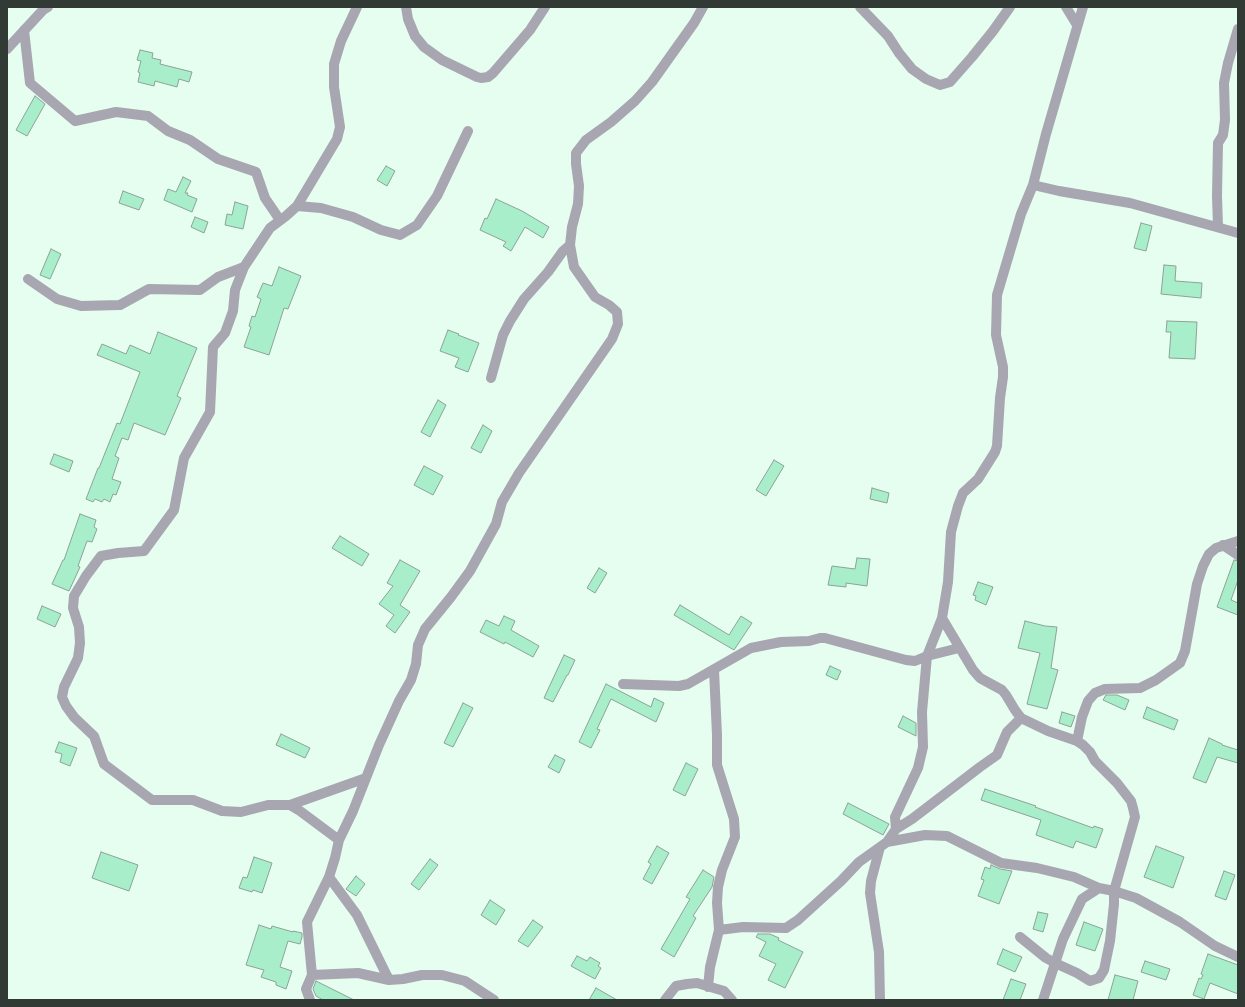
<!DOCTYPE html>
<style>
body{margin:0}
#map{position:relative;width:1245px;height:1007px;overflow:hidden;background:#e5fef0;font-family:"Times New Roman",serif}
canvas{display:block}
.frame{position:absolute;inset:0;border:8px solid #313a35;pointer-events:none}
</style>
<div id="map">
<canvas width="1245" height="1007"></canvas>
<div class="frame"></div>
</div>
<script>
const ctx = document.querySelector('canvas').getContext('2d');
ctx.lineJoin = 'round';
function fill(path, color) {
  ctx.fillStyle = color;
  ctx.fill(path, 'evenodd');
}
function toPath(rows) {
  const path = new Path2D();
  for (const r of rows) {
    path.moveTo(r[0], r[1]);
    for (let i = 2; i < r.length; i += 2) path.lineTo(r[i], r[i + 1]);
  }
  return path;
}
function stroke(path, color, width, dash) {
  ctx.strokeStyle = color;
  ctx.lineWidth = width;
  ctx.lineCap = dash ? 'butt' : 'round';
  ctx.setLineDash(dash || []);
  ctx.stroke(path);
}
const building = toPath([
 [140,50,153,53,152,58,161,60,160,64,192,72,189,82,179,79,177,87,155,81,154,86,138,82,140,73,138,72,141,61,137,60,140,50],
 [35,96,45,104,27,136,16,130,35,96],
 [386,166,395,171,387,186,377,180,386,166],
 [183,177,191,181,185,193,188,193,187,195,197,199,192,212,164,200,168,189,176,192,183,177],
 [123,191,144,199,139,210,119,203,123,191],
 [496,199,522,211,549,227,543,238,525,227,511,251,503,246,506,242,480,230,485,218,487,219,496,199],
 [235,202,248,206,243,229,225,225,227,214,232,215,235,202],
 [195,217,208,222,204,233,191,227,195,217],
 [1141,223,1152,226,1146,251,1134,248,1141,223],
 [51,249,61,254,50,279,40,275,51,249],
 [1164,265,1176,266,1175,281,1202,283,1201,298,1161,294,1164,265],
 [279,267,301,276,288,309,284,308,269,355,244,347,251,327,249,326,252,316,255,317,261,299,257,297,263,283,272,286,279,267],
 [1167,321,1197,322,1195,359,1169,358,1171,332,1166,332,1167,321],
 [448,330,459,334,458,335,479,343,468,372,455,367,459,358,440,351,448,330],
 [158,332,197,348,177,396,181,398,165,435,134,423,128,440,122,438,115,456,119,458,112,479,121,482,116,495,113,494,110,502,104,499,102,502,95,499,93,502,86,499,98,468,99,468,117,423,120,424,140,372,97,355,102,344,126,354,130,345,150,354,158,332],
 [438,400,446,405,430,437,421,432,438,400],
 [483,425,492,431,481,453,471,448,483,425],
 [54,454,73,461,69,472,50,464,54,454],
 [774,460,784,466,766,496,756,490,774,460],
 [424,466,443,476,433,495,414,485,424,466],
 [872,488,889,493,887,503,870,499,872,488],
 [80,514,96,520,94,527,97,529,92,542,87,541,78,566,80,567,69,591,52,584,63,560,64,560,80,514],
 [340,536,369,554,362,566,332,548,340,536],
 [857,558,870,559,867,586,846,583,846,587,828,585,832,566,855,569,857,558],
 [400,560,420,571,400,605,410,612,395,633,386,626,394,615,379,604,393,586,387,583,400,560],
 [1234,560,1238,561,1238,580,1231,600,1238,603,1238,615,1217,607,1234,560],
 [599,568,607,573,595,593,587,588,599,568],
 [978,582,993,587,986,605,975,600,976,596,973,595,978,582],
 [680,605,729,635,741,616,752,623,734,650,674,615,680,605],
 [42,606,61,614,55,627,37,619,42,606],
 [504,616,515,621,511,630,539,646,533,657,505,642,504,644,480,632,486,620,499,626,504,616],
 [1025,621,1045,626,1057,627,1051,668,1058,670,1047,709,1027,704,1040,653,1018,648,1025,621],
 [564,655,575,660,568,675,567,675,553,702,544,698,564,655],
 [830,666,841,671,837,680,826,675,830,666],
 [606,684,651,707,654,698,664,703,656,722,611,699,597,729,600,730,591,748,579,742,606,684],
 [1106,695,1117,695,1129,700,1125,710,1103,700,1106,695],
 [463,703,473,708,453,747,444,743,463,703],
 [1147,707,1178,720,1174,730,1143,718,1147,707],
 [1062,712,1075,716,1071,727,1059,723,1062,712],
 [903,716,916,723,916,736,898,727,903,716],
 [281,734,310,748,305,758,276,745,281,734],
 [1209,738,1222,744,1222,745,1238,750,1238,763,1217,757,1206,783,1193,778,1209,738],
 [59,742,77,748,70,766,60,762,62,754,55,752,59,742],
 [555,755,565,760,559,773,548,767,555,755],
 [686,763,698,769,685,796,673,790,686,763],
 [985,789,1036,806,1035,807,1093,828,1094,826,1103,829,1096,848,1076,841,1073,848,1036,835,1041,820,981,800,985,789],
 [848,803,889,824,883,835,843,814,848,803],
 [657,846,669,853,652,884,643,879,651,864,648,862,657,846],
 [1156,846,1184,857,1173,888,1144,877,1156,846],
 [101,852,138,865,129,891,92,878,101,852],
 [254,857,272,863,262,893,253,890,252,892,239,888,243,877,247,878,254,857],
 [430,859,438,865,419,890,411,884,430,859],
 [991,865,1000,869,1012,871,999,904,978,896,984,880,981,879,985,867,990,869,991,865],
 [703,870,714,877,712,887,693,916,696,918,674,957,661,949,690,899,686,897,703,870],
 [1224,871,1235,875,1226,900,1215,896,1224,871],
 [356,876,365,884,356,896,346,889,356,876],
 [490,900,505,910,496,925,481,915,490,900],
 [1038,912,1048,914,1043,932,1033,929,1038,912],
 [533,920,543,927,528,947,518,941,533,920],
 [1084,922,1103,929,1095,951,1076,945,1084,922],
 [259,925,271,929,272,926,293,932,293,931,302,933,302,937,300,944,288,941,280,967,292,971,286,989,276,985,276,982,261,977,264,970,246,965,259,925],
 [758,934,770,934,779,938,778,940,803,952,785,988,768,980,776,964,759,956,766,942,756,937,758,934],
 [1003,949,1022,957,1015,972,997,964,1003,949],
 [1208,954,1238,965,1238,994,1210,983,1204,999,1193,995,1199,978,1201,979,1203,975,1201,974,1208,954],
 [577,956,587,961,590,957,600,963,598,966,601,968,595,979,571,966,577,956],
 [1145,961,1170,969,1166,980,1141,972,1145,961],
 [1115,975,1138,981,1133,1000,1108,1000,1115,975],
 [1011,979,1026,984,1020,1000,1003,1000,1011,979],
 [316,981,354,1000,323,1000,316,996,313,989,316,981],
 [596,988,617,1000,589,1000,596,988]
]);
fill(building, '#a8eeca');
stroke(building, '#8ca396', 1);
stroke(toPath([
 [357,7,341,41,334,64,334,87,340,127,337,139,297,206,286,216,270,228,244,267,235,290,233,311,225,333,213,347,210,412,184,458,174,510,144,551,118,553,101,556,86,576,74,596,73,608,79,627,80,643,78,658,64,687,62,697,66,706,74,717,94,736,104,764,152,800,193,800,222,811,241,812,268,805,290,805,366,778],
 [406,7,408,19,415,36,424,47,442,60,477,77,481,78,488,77,493,73,530,30,545,7],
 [860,7,888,36,899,53,912,69,926,79,940,85,950,82,972,57,993,31,1010,7],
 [1066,7,1077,25],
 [24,30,30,83,75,121,116,112,148,116,168,131,190,140,218,159,256,172,265,198,280,220],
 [7,49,43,10,48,7],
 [1033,185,1059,191,1130,203,1238,233],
 [297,206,321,208,353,217,381,230,400,235,417,225,437,196,468,131],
 [1218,227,1217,196,1218,143,1223,135,1225,120,1224,83,1228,63,1238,29],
 [28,279,57,299,81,306,120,305,149,289,200,290,218,277,244,267],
 [491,378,503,335,510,321,524,299,548,272,563,251,570,245],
 [1223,545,1238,555],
 [942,618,973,670,980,678,1002,690,1006,695,1015,710,1021,718,1048,731,1077,741,1083,745,1090,752,1095,761,1117,783,1131,801,1133,808,1135,817,1114,891,1114,904,1110,941,1104,970,1099,978,1090,981,1077,973,1055,963,1046,958,1020,937],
 [623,684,679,686,688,684,751,648,781,642,809,641,820,638,825,638,906,660,915,661,927,656,959,648],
 [1077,741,1082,717,1088,701,1095,693,1105,689,1140,688,1156,680,1180,663,1185,651,1197,584,1203,566,1209,554,1216,548,1238,541],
 [290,805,300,811,339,840],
 [896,829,912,819,980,767,997,755,1007,732,1021,718],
 [887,842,925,835,947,836,1001,863,1037,868,1074,877,1099,888,1114,891,1136,898,1180,922,1215,946,1238,957],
 [329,877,357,915,389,980],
 [719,930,743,927,786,928,798,920,841,881,859,862,887,842,896,829,895,817,918,768,923,747,922,712,927,656,942,618,948,582,951,532,958,506,963,493,978,479,995,452,997,446,1000,398,1003,377,1003,367,996,335,997,295,1021,214,1033,185,1046,134,1083,7],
 [312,975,358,973,389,980,403,979,422,975,442,975,465,981,494,1000],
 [708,987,710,967,719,930,717,903,718,887,722,870,735,837,734,819,717,765,717,735,714,670],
 [310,1000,306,989,312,975,307,922,329,877,335,858,339,840,353,811,379,745,399,701,411,680,416,664,418,645,425,629,451,597,470,571,496,524,502,502,519,473,612,339,618,324,617,312,609,305,595,297,574,267,570,245,572,227,578,204,579,186,576,164,576,153,586,140,611,122,635,101,652,82,694,23,703,7],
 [665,1000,676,986,687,984,697,983,724,991,732,1000],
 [880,1000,879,952,870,893,871,881,880,847],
 [1043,1000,1063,939,1082,899,1099,888]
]), '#a8a6b0', 10);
</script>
